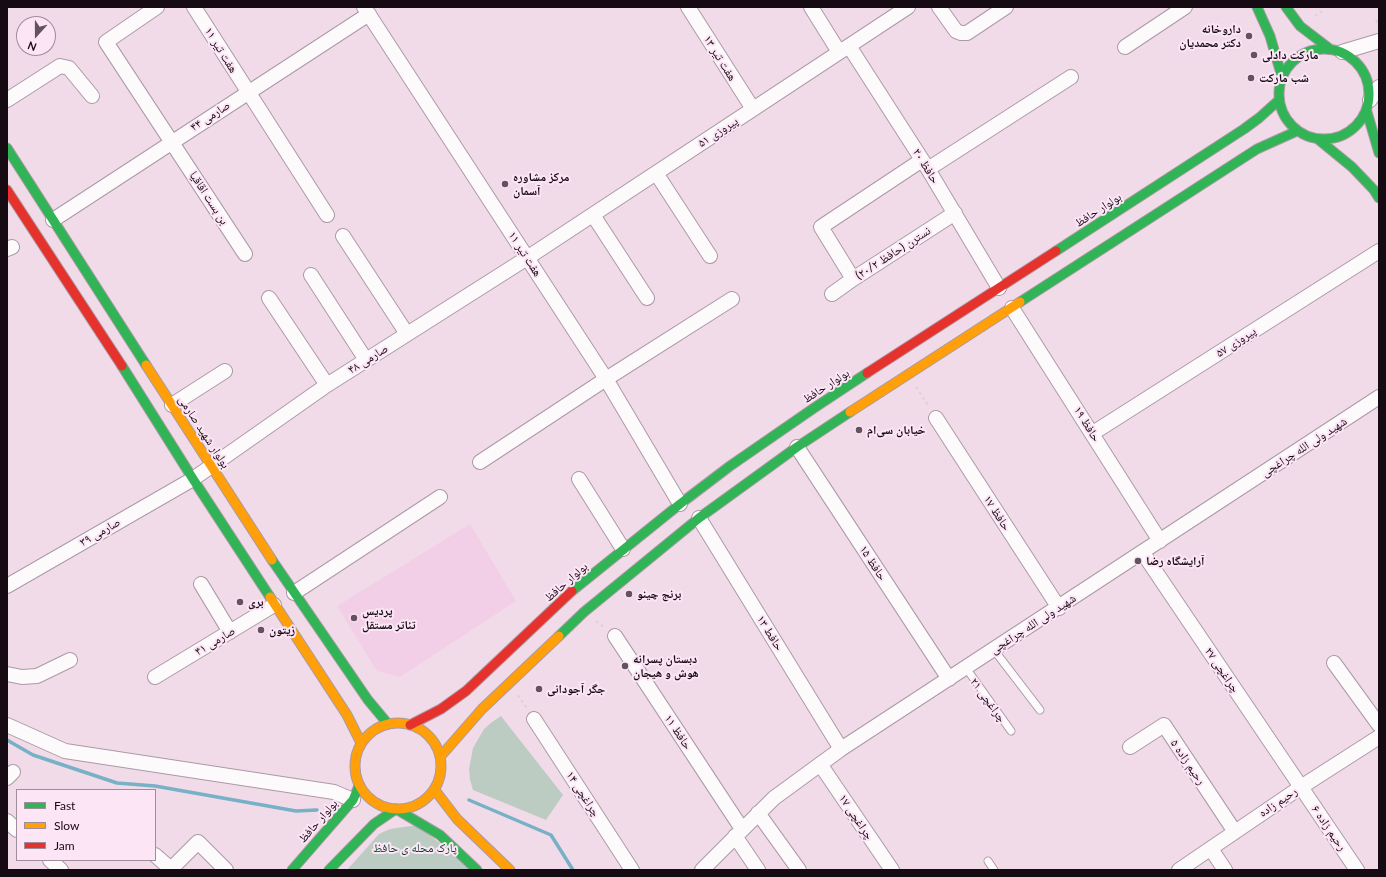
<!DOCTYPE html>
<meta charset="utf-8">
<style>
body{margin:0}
#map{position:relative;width:1386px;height:877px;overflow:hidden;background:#f1dbe9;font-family:Lato,sans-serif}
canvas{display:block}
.frame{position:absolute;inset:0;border:8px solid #160a13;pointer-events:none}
.legend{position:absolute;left:16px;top:789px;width:140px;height:72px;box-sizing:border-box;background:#fce5f5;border:1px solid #a08d9b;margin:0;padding:5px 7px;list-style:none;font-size:12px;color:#160a13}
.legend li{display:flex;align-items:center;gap:8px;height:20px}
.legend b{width:20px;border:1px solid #a08d9b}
.north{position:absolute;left:16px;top:16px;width:40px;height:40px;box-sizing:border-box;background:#fce5f5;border:1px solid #a08d9b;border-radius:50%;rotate:201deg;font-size:11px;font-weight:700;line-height:16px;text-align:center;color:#160a13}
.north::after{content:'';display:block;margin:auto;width:14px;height:18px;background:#63535e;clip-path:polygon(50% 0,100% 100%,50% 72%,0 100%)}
</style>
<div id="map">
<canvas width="1386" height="877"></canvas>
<div class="frame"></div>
<ul class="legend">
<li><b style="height:5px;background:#30b455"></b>Fast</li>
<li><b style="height:5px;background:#ff9f0a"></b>Slow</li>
<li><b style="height:5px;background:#e5322d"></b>Jam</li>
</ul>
<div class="north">N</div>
</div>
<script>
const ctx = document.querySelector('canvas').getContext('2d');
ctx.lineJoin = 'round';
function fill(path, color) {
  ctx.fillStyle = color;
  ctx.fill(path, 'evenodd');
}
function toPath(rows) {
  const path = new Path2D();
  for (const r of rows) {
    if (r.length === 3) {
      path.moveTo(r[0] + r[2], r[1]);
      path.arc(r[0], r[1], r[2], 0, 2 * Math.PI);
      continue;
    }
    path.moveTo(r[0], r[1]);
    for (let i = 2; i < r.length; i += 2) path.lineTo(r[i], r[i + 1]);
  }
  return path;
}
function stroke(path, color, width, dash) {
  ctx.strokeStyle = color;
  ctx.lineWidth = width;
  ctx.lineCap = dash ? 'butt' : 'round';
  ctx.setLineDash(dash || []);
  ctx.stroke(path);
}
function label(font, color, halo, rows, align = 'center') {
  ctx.font = font + ' Lato,"Noto Naskh Arabic",sans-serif';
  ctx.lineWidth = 4;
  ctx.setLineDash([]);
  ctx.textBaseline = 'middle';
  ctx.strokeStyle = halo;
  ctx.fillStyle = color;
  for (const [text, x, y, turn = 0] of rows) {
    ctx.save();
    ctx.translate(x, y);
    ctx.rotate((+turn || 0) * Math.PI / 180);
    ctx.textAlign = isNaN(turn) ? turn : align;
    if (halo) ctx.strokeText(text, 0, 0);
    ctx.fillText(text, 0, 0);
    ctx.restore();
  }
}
fill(toPath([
 [470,524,516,601,400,677,377,671,337,606]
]), '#f2cfe7');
fill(toPath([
 [501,716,563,795,546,820,473,790,470,780,469,769,473,748,484,729,492,722],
 [417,825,473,870,347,870,379,834,390,829]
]), '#bdccc3');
stroke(toPath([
 [7,740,33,755,117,783,155,786,296,811,317,810],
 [469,800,551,835,573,870]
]), '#78b0c5', 3.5);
const lane = toPath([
 [994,650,1040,710],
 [966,668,1011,731],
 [988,861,994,870]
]);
const street = toPath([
 [157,7,106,42,245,254],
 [194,7,327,215],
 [364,7,606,379,680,504],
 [688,7,753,109],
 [811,7,839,52],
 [939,7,956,31,961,33,967,33,1006,7],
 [849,46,928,169,999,288],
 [1125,47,1185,7],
 [1342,52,1379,41],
 [7,100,60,66,69,68,92,96],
 [1370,100,1379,87],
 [928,169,1071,77],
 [656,173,710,256],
 [593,215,647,298],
 [53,220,369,14],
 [343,236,407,334],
 [7,249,12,247],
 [311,275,366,360],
 [853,279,821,227,922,160],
 [832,294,853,279,955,213],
 [269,298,327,385],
 [1012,308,1160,541],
 [172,405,225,371],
 [936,418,1059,608],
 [1093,433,1379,251],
 [797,447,949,679],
 [480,462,606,379,732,299],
 [579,479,623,549],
 [699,518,841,749],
 [1143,553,1357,870],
 [201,584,230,632],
 [7,586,193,479,327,385,527,258,908,7],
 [294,593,440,497],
 [615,636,742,829],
 [1334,663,1379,725],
 [7,674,22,677,37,676,70,660],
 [155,677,274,605],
 [534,719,632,870],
 [7,725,65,751,334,792,353,800],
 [1130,747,1164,725,1235,832],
 [820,764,892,870],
 [7,778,13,772],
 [758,813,799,870],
 [7,821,17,830],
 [735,836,758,870],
 [1211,849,1225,870],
 [155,855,171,869,198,842,226,870],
 [50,860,61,870],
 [702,870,774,798,841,749,1379,397],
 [1179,870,1301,787,1379,737]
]);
const fast = toPath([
 [1257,7,1270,36,1282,77],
 [1286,7,1300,26,1330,49],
 [1324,94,45],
 [1367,112,1379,153],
 [1319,140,1352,167,1374,190,1379,198],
 [7,148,146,365],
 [1056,251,1244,129,1259,118,1279,100],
 [1020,302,1257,149,1297,131],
 [122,366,193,479,270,597],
 [272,560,368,700,388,724],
 [572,591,680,504,730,466,814,408,867,373],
 [559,636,584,612,699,518,797,447,850,412],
 [292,870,353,800,359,786],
 [329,870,374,824,396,809,440,835,477,870]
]);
const slow = toPath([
 [146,365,272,560],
 [850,412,1020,302],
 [270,597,347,715,361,743],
 [398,766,43],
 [440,757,482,709,559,636],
 [434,789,457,819,510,870]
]);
const jam = toPath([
 [7,190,122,366],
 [867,373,1056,251],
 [410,725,441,709,466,691,572,591]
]);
stroke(lane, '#ab9aa5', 9);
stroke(street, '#ab9aa5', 16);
stroke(fast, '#ab9aa5', 11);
stroke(slow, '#ab9aa5', 11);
stroke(jam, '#ab9aa5', 11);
stroke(toPath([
 [1315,16,1322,11],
 [1376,20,1379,28],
 [916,387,929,407],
 [596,621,605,628],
 [518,695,528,710]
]), '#d9d3d7', 2, [3, 3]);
stroke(lane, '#fdfafc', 7);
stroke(street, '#fdfafc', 14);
stroke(fast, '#30b455', 9);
stroke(slow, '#ff9f0a', 9);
stroke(jam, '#e5322d', 9);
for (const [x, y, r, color] of [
 [1249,36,4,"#63535e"],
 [1254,55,4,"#63535e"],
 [1251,78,4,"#63535e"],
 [505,184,4,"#63535e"],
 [859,430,4,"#63535e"],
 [1138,561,4,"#63535e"],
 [629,594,4,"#63535e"],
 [240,602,4,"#63535e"],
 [354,618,4,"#63535e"],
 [261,630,4,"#63535e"],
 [625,666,4,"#63535e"],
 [539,689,4,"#63535e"]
]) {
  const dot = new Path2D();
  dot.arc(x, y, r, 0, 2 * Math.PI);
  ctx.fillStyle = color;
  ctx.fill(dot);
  stroke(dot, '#fce5f5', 1.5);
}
label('bold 12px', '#160a13', '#fce5f5', [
 ["داروخانه",1241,29,"right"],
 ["دکتر محمدیان",1241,43,"right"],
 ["مارکت دادلی",1262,55],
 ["شب مارکت",1259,78],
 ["مرکز مشاوره",513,177],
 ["آسمان",513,191],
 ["خیابان سی‌ام",867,430],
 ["آرایشگاه رضا",1146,561],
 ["برنج چینو",637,594],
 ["بری",248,602],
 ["پردیس",362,611],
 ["تئاتر مستقل",362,625],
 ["زیتون",269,630],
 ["دبستان پسرانه",633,659],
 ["هوش و هیجان",633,673],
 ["جگر آجودانی",547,689]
], 'left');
label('12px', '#160a13', '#fce5f5', [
 ["هفت تیر ۱۱",221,50,58],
 ["هفت تیر ۱۳",720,58,58],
 ["صارمی ۴۴",210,116,-33],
 ["پیروزی ۵۱",718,132,-33],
 ["حافظ ۲۰",926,166,58],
 ["بن بست اقاقیا",209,198,57],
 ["بولوار حافظ",1098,210,-33],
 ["نسترن (حافظ ۲۰/۲)",893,253,-33],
 ["هفت تیر ۱۱",525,254,57],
 ["پیروزی ۵۷",1236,342,-33],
 ["صارمی ۴۸",368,359,-32],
 ["بولوار حافظ",826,386,-33],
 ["حافظ ۱۹",1087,424,58],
 ["بولوار شهید صارمی",204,432,57],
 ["شهید ولی الله چراغچی",1304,447,-33],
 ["حافظ ۱۷",997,513,57],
 ["صارمی ۳۹",100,532,-30],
 ["حافظ ۱۵",873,563,57],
 ["بولوار حافظ",566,582,-41],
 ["شهید ولی الله چراغچی",1033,624,-33],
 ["حافط ۱۳",770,633,58],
 ["صارمی ۴۱",215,641,-31],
 ["چراغچی ۲۷",1222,670,56],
 ["چراغچی ۲۱",988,700,54],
 ["حافظ ۱۱",678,732,56],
 ["رحیم زاده ۵",1188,762,56],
 ["چراغچی ۱۴",583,794,57],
 ["رحیم زاده",1278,802,-34],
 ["چراغچی ۱۷",856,817,56],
 ["بولوار حافظ",318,821,-49],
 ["رحیم زاده ۶",1329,828,56]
]);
label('12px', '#084127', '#fce5f5', [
 ["پارک محله ی حافظ",415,848]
]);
</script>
